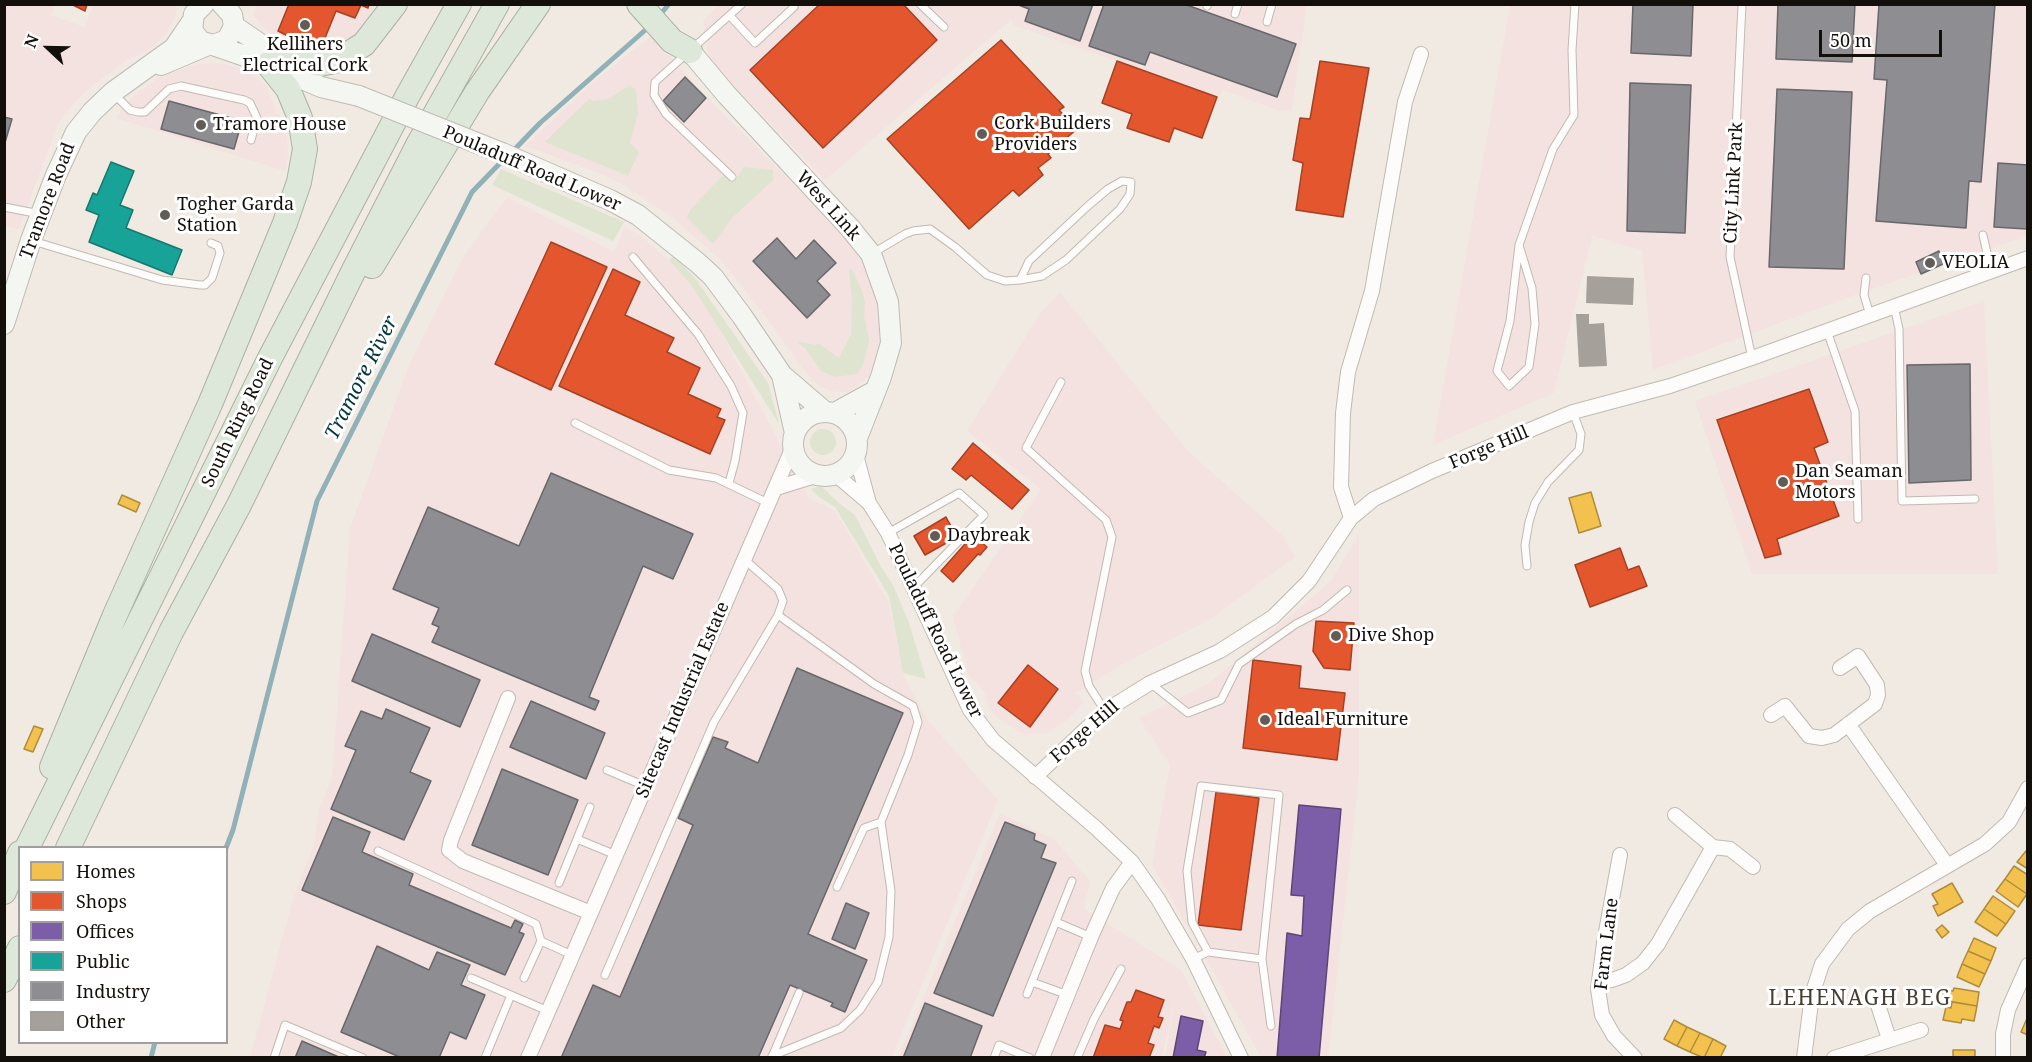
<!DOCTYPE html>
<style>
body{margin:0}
#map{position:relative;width:2032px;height:1062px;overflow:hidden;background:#f1eae2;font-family:"Noto Serif",serif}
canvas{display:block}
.frame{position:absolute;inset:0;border:6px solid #130f0a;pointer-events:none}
.legend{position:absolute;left:18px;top:846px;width:210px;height:198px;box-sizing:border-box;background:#fff;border:2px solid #a19f9d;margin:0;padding:8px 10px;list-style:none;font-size:18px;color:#130f0a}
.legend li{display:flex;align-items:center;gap:12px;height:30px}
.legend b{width:30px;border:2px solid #a19f9d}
.north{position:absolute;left:18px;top:18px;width:60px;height:60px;-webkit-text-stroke:4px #fff;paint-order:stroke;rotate:292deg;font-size:16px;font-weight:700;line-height:24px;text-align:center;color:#130f0a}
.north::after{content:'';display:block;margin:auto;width:21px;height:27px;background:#130f0a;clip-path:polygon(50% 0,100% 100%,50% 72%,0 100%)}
.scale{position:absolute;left:1819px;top:30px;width:123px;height:27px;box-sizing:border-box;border:3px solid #130f0a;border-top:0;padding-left:8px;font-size:18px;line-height:21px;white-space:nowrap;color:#130f0a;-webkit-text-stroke:4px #fff;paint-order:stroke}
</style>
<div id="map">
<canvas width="2032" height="1062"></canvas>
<div class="frame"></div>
<ul class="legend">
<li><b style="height:16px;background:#f2c14e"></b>Homes</li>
<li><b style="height:16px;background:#e4572e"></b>Shops</li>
<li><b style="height:16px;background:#7b5ea7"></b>Offices</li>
<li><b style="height:16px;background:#17a398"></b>Public</li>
<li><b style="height:16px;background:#8d8d92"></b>Industry</li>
<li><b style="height:16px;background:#a5a09a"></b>Other</li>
</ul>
<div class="north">N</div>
<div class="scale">50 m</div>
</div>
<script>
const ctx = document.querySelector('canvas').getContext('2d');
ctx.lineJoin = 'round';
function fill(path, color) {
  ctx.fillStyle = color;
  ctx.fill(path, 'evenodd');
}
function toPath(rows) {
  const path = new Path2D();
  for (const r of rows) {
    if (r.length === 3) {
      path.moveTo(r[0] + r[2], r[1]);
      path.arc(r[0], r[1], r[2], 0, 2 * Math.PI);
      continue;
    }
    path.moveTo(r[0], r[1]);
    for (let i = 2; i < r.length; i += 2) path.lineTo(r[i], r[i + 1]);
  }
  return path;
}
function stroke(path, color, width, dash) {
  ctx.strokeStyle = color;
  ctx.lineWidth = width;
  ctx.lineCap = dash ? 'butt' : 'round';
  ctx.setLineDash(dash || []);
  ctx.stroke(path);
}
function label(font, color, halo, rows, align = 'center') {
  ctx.font = font + ' "Noto Serif",serif';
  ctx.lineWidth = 6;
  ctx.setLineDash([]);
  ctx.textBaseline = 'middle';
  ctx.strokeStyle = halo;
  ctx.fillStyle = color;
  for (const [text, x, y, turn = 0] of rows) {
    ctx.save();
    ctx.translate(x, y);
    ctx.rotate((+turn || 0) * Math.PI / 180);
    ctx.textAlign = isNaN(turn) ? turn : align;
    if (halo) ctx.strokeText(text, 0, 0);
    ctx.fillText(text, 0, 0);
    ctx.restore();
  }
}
fill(toPath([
 [719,4,1307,5,1292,110,1279,111,1223,90,1219,97,1013,25,1012,19,825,180,709,60,703,21],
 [4,5,55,5,51,15,85,27,93,5,176,5,177,11,168,32,159,41,149,50,127,60,91,87,73,104,58,124,19,229,5,226],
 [257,5,377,5,356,38,331,49,306,51,278,39,266,30,253,15],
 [1510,5,2027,5,2027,236,1855,295,1653,370,1642,250,1592,236,1554,393,1433,445],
 [653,34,658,42,702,92,792,183,849,244,871,273,878,298,882,346,873,374,848,392,830,391,816,384,798,363,764,314,720,259,672,217,622,184,594,171,525,146,592,83],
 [221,63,247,70,266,85,287,137,288,154,285,171,116,118,131,98,159,77,197,64],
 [507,197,614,252,625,227,641,236,669,260,693,287,718,327,809,498,835,511,888,601,904,676,926,718,998,800,892,1057,250,1058,293,899,314,844,319,809,332,778,350,528,409,365,462,259],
 [1060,292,1188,451,1281,534,1295,557,1211,619,1121,665,1076,693,1084,702,1067,720,1045,734,1020,733,991,712,986,697,987,695,968,674,953,617,1041,489,967,431,1039,315],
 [1984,301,1998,574,1752,574,1695,401],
 [1359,535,1359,777,1328,1057,1261,1057,1152,864,1170,765,1139,718,1209,683,1330,582],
 [1000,813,1055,840,1090,881,1084,909,1181,970,1227,1057,1165,1057,1176,994,1162,1057,898,1058]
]), '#f4e2e1');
fill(toPath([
 [629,85,636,90,638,113,630,143,639,152,628,176,545,142,590,98,592,101,609,99],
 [744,167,773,170,773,180,733,217,713,244,687,218,691,209,724,174,734,182],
 [501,169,624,222,613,241,492,185],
 [674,255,697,281,768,383,779,424,692,286,669,260],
 [852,269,863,293,865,303,864,316,869,340,863,366,856,374,835,377,821,371,805,348,796,341,816,345,818,343,839,358,851,334,852,298,849,270],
 [823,442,13],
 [821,486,840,504,855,515,881,567,893,585,909,623,926,679,903,673,889,596,835,507,819,497,811,489]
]), '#dee4d0');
const homes = toPath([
 [1591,492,1601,526,1579,533,1569,498,1591,492],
 [122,495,140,503,136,512,118,504,122,495],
 [34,726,43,729,33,752,24,749,34,726],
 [2026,851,2028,852,2028,869,2017,862,2026,851],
 [2014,866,2028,875,2027,894,2005,879,2014,866],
 [2005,879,2027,894,2018,907,1996,891,2005,879],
 [1952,883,1963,902,1938,916,1933,906,1938,904,1932,894,1952,883],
 [1993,896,2015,911,2006,924,1984,909,1993,896],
 [1984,909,2006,924,1997,936,1975,922,1984,909],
 [1942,925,1949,932,1942,938,1936,930,1942,925],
 [1974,938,1996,948,1991,961,1968,951,1974,938],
 [1968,951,1991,961,1985,974,1962,964,1968,951],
 [1962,964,1985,974,1979,987,1957,977,1962,964],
 [1954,988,1979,992,1977,1006,1942,1000,1944,990,1953,991,1954,988],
 [1952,1002,1977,1006,1974,1021,1962,1019,1961,1023,1943,1020,1946,1007,1951,1008,1952,1002],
 [2028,1016,2028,1035,2021,1032,2028,1016],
 [1674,1020,1687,1027,1677,1046,1664,1039,1674,1020],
 [1687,1027,1700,1033,1690,1052,1677,1046,1687,1027],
 [1700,1033,1713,1039,1704,1058,1690,1052,1700,1033],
 [1713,1039,1726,1046,1720,1058,1704,1058,1713,1039],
 [1953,1050,1975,1050,1975,1058,1953,1058,1953,1050]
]);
fill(homes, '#f2c14e');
stroke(homes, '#af8c3a', 1.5);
const shops = toPath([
 [71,4,87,4,85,11,71,4],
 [289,4,369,4,368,8,361,5,355,18,336,11,323,43,309,37,306,45,278,31,289,4],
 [820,4,903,4,937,40,823,148,750,70,820,4],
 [1001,40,1064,107,1059,110,1077,129,1048,154,1051,158,1038,168,1043,175,1019,196,1013,190,969,229,887,139,1001,40],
 [1117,61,1217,97,1202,138,1174,128,1169,142,1127,128,1132,114,1102,103,1117,61],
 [1320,61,1369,68,1343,217,1296,210,1303,163,1293,160,1300,118,1310,119,1320,61],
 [551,242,607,267,551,390,495,364,551,242],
 [613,269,640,282,625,315,674,338,667,352,700,368,688,394,721,409,717,417,725,420,710,454,559,386,613,269],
 [1809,389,1828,442,1814,448,1839,516,1777,539,1781,554,1765,558,1717,420,1809,389],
 [973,443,1029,490,1012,509,971,475,966,480,952,469,973,443],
 [946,517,957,537,925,555,914,536,946,517],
 [973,535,987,547,980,555,978,554,953,582,941,571,973,535],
 [1620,548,1628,570,1639,566,1647,586,1590,607,1575,565,1620,548],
 [1316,621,1354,623,1350,670,1324,668,1313,651,1316,621],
 [1253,660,1301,666,1299,688,1345,693,1337,760,1243,748,1253,660],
 [1028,665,1058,689,1030,727,998,703,1028,665],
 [1216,792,1259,798,1241,930,1198,925,1216,792],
 [1136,990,1164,1000,1158,1017,1163,1018,1159,1028,1154,1026,1148,1043,1154,1045,1149,1058,1093,1058,1105,1025,1120,1029,1123,1021,1120,1020,1127,1002,1131,1002,1136,990]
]);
fill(shops, '#e4572e');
stroke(shops, '#a54123', 1.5);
const offices = toPath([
 [1299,805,1341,809,1319,1058,1277,1058,1287,933,1302,936,1304,896,1291,895,1299,805],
 [1181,1016,1203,1021,1197,1050,1206,1052,1204,1058,1173,1058,1181,1016]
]);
fill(offices, '#7b5ea7');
stroke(offices, '#5c4678', 1.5);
const public = toPath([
 [111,162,134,171,120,205,133,210,126,228,182,250,172,275,89,242,99,215,86,210,93,193,97,195,111,162]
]);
fill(public, '#17a398');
stroke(public, '#16776d', 1.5);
const industry = toPath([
 [1016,4,1093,4,1080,41,1025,21,1029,9,1016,4],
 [1104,4,1184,4,1296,44,1277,97,1150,52,1145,65,1089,46,1104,4],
 [1633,4,1693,4,1691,56,1631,53,1633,4],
 [1778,4,1855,4,1852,62,1776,59,1778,4],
 [1879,4,1995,4,1981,182,1969,181,1966,228,1876,221,1887,80,1874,79,1879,4],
 [685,77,706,98,684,122,663,101,685,77],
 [1630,83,1691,85,1685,233,1627,231,1630,83],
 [1777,89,1852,92,1844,269,1769,267,1777,89],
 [169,101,242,121,234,149,161,129,169,101],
 [4,117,12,119,4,146,4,117],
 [1998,163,2028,165,2027,229,1994,227,1998,163],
 [777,238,796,259,814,240,836,263,817,281,830,295,807,318,753,261,777,238],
 [1939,251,1943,264,1921,274,1916,262,1939,251],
 [1970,364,1971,480,1909,483,1907,365,1970,364],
 [551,473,693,534,673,579,643,566,589,697,599,701,595,710,432,642,439,627,432,624,439,608,393,589,428,507,519,546,551,473],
 [372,634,480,680,460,727,352,681,372,634],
 [797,668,903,713,808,934,867,960,845,1012,831,1006,833,1003,790,985,758,1058,561,1058,593,985,620,997,693,825,678,818,713,737,728,742,725,748,758,763,797,668],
 [531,701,605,733,586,779,510,747,531,701],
 [386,709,430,728,410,772,431,781,404,840,331,809,356,750,345,746,361,711,382,719,386,709],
 [502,769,578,800,548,875,472,845,502,769],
 [333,817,370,832,362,852,413,874,409,885,511,928,515,920,523,924,519,932,524,934,505,975,302,890,333,817],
 [1005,822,1035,834,1034,840,1046,845,1041,858,1056,863,993,1016,934,993,1005,822],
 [846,903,869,913,855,949,832,939,846,903],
 [377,946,429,970,437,952,470,965,461,985,485,995,466,1039,450,1032,439,1058,402,1058,341,1032,377,946],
 [925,1003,982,1026,970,1058,903,1058,925,1003],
 [302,1041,341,1058,295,1058,302,1041]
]);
fill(industry, '#8d8d92');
stroke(industry, '#686769', 1.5);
stroke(toPath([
 [659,16,669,4],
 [512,152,540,123,651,25],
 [226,848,233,830,317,501,472,192,505,158],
 [151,1058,155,1042]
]), '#90b1b7', 5);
fill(toPath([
 [1587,276,1634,278,1633,305,1586,303],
 [1576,314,1589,314,1589,324,1604,323,1607,366,1579,367]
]), '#a5a09a');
const lane = toPath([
 [920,4,944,27],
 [1742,4,1730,257,1752,358],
 [1207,6,1208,4],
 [1235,14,1238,4],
 [730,16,755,43,794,7,792,4],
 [1267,22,1272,4],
 [113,93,130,110,138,112,145,112,169,89,181,86,244,100,250,103,257,118,251,140],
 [732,177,666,114,654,95,655,82,742,4],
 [4,207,40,214],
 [1983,235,1991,271],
 [33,241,162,280,200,285,205,285,212,278,220,253,218,246,211,243],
 [1519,245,1532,288,1535,324,1529,367,1509,386,1497,371,1510,321,1519,245,1553,149,1574,115,1572,50,1575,4],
 [873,253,905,234,913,231,930,229,955,247,987,275,1005,281,1020,280,1029,261,1089,205,1108,189,1122,181,1131,182,1130,194,1120,209,1066,260,1042,276,1020,280],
 [633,257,698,334,731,386,743,413,735,461,729,483],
 [1866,278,1864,295,1870,315],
 [1894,306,1899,329,1902,501,1975,499],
 [1827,331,1855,411,1858,519],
 [1061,382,1026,448,1106,520,1112,537,1085,671,1089,686,1105,711],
 [575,423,669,470,716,478,768,503],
 [888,533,959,493,984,515,914,587],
 [1527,566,1525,545,1529,522,1535,503,1548,482,1579,450,1581,434,1573,412],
 [1150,683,1188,713,1221,700,1239,664,1296,624,1323,610,1347,590],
 [607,770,645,786],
 [577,839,616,855],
 [378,851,536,924,541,941,524,978],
 [559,883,590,807],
 [837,887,864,828,881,822],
 [1056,922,1091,937],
 [541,941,572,955],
 [1208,952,1192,922,1187,871,1201,786,1279,795,1262,959,1271,1026],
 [1193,959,1208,952,1262,959],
 [605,975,714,722,778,615,783,601,778,589,745,560],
 [471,978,548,1011],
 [1032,982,1068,995],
 [1027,994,1072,881],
 [772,1056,841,1028,860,1010,878,982,889,937,891,891,881,822,908,755,918,722,913,706,874,684,778,615],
 [772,1057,799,993],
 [274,1058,285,1025,363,1058],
 [485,1058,511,995],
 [994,1058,999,1045,1030,1058],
 [1077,1058,1094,1019,1121,969]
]);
const street = toPath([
 [856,455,869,503],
 [835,474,869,503,888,533,970,710,993,740,1096,828,1132,862,1158,899,1193,959,1241,1058],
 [776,488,818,475],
 [1351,518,1341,487,1343,413,1348,372,1372,291,1405,102,1421,54],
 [508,698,451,840,449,850,463,861,591,913],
 [1771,715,1785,706,1809,736,1822,738,1834,735,1875,704,1878,695,1877,685,1858,656,1840,668],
 [1848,724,1947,865],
 [1035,777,1105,711,1150,683,1220,651,1273,617,1309,581,1351,518,1374,499,1432,471,1573,412,1670,386,1752,358,2028,258],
 [1675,815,1713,847,1730,849,1753,867],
 [1620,855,1604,943,1598,989,1602,1015,1614,1036,1635,1058],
 [1599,981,1612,980,1626,975,1643,963,1658,944,1713,847],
 [1878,1005,1889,1039],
 [528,1058,793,447],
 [1042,1058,1091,937,1113,888,1132,862],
 [1804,1058,1812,995,1822,964,1848,929,1870,911,1985,844,2009,822,2028,788],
 [1834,1058,1921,1030],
 [2003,1058,2003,1034,2008,1010,2028,965]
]);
const secondary = toPath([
 [204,4,194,14,192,30,200,41,213,45,227,40,234,26,232,15,222,4],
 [234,26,269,50,294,61],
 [213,45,268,64,321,87,359,96],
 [690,51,726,94,850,228,871,254,888,302,891,343,881,377,857,438],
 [161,65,208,45],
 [502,153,610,200,638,215,698,263,713,277,742,316,782,375,824,411],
 [4,324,31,240,56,175,76,132,92,112,113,92,174,48,191,23],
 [782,375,795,433],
 [825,444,32],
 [835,413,875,391]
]);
const highway = toPath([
 [639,4,672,41,690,51],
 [280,55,320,64,339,60,364,44,395,4],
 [372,266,477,92,538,4],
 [52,767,115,615,210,404,285,223,299,182,305,149,300,118,288,89,268,64],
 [27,848,270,358,408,95,459,4],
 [68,848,171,632,239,505,354,270,419,143,497,4],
 [4,892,20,853],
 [4,980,20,948]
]);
stroke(lane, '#bfbab3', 9);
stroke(street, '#bfbab3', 16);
stroke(secondary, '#bfbab3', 22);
stroke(highway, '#aab2a1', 26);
stroke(lane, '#fdfcfb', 7);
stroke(street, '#fdfcfb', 14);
stroke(secondary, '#f4f6f1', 20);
stroke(highway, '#dde8da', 24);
const secondaryBridge = toPath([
 [359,96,502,153]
]);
stroke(secondaryBridge, '#bfbab3', 22, []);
stroke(secondaryBridge, '#f4f6f1', 20);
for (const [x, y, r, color] of [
 [305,25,6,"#615c56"],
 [201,125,6,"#615c56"],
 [982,134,6,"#615c56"],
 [165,215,6,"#615c56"],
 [1930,263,6,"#615c56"],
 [1783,482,6,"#615c56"],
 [935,536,6,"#615c56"],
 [1336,636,6,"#615c56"],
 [1265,720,6,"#615c56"]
]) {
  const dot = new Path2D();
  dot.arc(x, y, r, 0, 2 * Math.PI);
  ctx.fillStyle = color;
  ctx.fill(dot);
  stroke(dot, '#fff', 2);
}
label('18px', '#130f0a', '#fff', [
 ["Kellihers",305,45,"center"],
 ["Electrical Cork",305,66,"center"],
 ["Cork Builders",994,124],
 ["Providers",994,145],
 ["Tramore House",213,125],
 ["Togher Garda",177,205],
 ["Station",177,226],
 ["VEOLIA",1942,263],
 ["Dan Seaman",1795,472],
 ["Motors",1795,493],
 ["Daybreak",947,536],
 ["Dive Shop",1348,636],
 ["Ideal Furniture",1277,720]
], 'left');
label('18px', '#130f0a', '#fff', [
 ["Pouladuff Road Lower",532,169,23],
 ["City Link Park",1734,183,-87],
 ["Tramore Road",48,201,-69],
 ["West Link",828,206,48],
 ["South Ring Road",238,423,-64],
 ["Forge Hill",1489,448,-23],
 ["Pouladuff Road Lower",935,631,64],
 ["Sitecast Industrial Estate",683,700,-67],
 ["Forge Hill",1085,732,-41],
 ["Farm Lane",1607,944,-83]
]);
label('italic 20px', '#02363f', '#fff', [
 ["Tramore River",362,378,-63]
]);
ctx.letterSpacing = '1.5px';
label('21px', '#473d31', '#fff', [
 ["LEHENAGH BEG",1860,999]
]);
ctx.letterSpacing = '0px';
</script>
